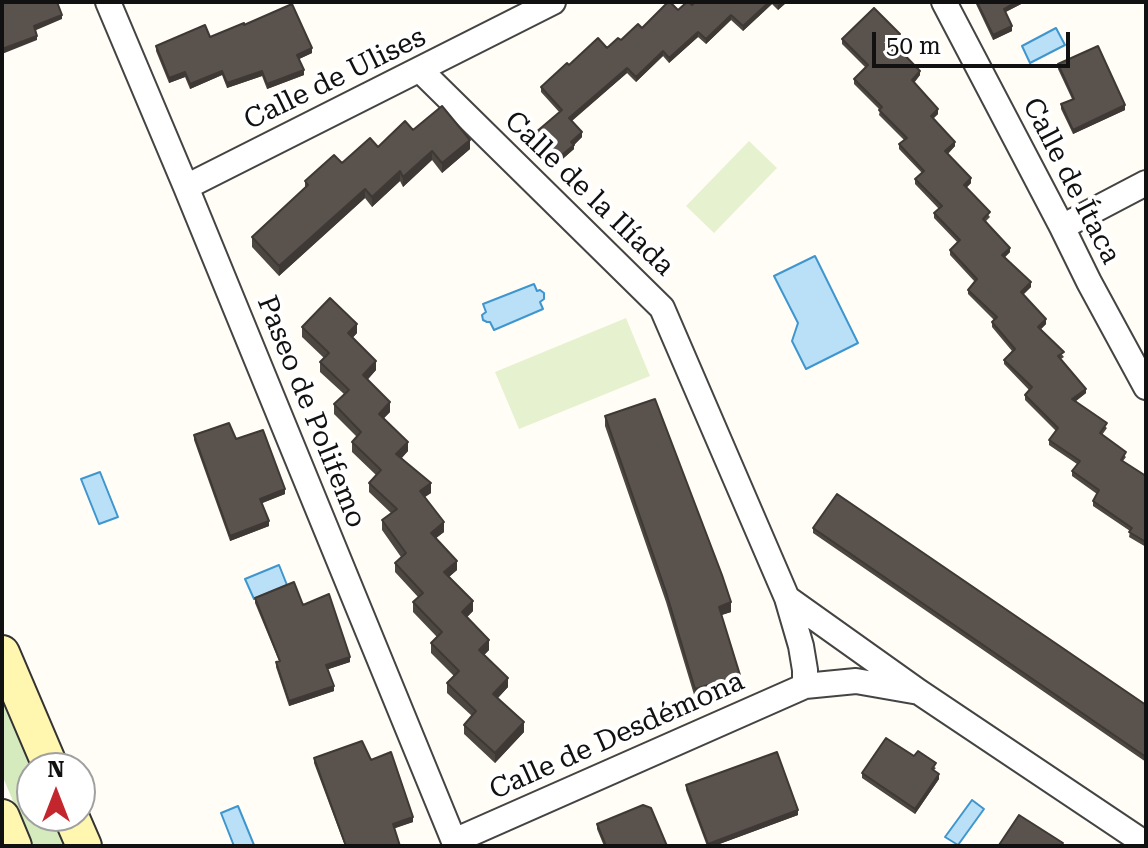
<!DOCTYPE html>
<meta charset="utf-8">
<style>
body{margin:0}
#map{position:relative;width:1148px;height:848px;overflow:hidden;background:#fffdf5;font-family:"Roboto Serif",serif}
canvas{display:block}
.frame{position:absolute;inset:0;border:4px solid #111;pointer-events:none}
.north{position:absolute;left:16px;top:752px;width:80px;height:80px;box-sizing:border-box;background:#fff;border:2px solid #a0a0a0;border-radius:50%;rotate:0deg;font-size:22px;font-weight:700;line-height:32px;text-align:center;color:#111}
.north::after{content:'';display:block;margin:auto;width:28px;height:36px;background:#c4262e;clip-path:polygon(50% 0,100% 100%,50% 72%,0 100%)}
.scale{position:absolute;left:872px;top:32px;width:198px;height:36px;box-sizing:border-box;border:4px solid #111;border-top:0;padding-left:10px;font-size:24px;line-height:28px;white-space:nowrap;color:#111;-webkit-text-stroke:6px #fff;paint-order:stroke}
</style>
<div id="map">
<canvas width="1148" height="848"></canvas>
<div class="frame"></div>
<div class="north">N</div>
<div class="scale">50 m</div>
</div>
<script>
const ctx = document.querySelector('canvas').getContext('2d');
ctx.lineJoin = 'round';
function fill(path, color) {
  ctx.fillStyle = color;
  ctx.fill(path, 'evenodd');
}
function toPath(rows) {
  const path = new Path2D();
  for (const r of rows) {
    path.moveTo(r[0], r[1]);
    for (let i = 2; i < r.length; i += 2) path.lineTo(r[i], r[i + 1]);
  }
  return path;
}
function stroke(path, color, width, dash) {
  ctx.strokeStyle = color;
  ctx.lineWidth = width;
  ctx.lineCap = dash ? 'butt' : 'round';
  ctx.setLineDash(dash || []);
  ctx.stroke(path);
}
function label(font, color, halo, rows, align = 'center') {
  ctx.font = font + ' "Roboto Serif",serif';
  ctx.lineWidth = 8;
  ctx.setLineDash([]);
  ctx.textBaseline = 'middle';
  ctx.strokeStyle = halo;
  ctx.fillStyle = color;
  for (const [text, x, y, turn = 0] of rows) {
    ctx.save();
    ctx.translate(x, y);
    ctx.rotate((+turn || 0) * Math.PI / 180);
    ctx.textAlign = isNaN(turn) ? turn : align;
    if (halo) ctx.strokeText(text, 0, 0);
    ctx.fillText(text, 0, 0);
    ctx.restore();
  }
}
fill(toPath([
 [2,694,33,768,32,816,53,816,66,846,32,846,2,775]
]), '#d5ebbd');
fill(toPath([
 [749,141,777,168,714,233,686,206],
 [626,318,650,376,519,429,495,372]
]), '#e6f2cf');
const water = toPath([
 [1056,28,1065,45,1030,63,1022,46,1056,28],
 [815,256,858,343,806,369,792,341,798,323,774,276,815,256],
 [534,284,537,291,540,290,544,293,544,299,540,302,543,309,494,330,490,322,487,322,483,320,482,315,486,312,483,304,534,284],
 [100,472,118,517,99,524,81,479,100,472],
 [279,565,287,585,254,599,245,579,279,565],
 [972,800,984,809,958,845,945,837,972,800],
 [238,806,254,845,251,846,234,846,221,813,238,806]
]);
fill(water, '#b9e0f7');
stroke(water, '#3f96cf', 2);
const street = toPath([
 [108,2,186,187,456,846],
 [944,2,1062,227,1089,282,1146,387],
 [420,70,662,308,787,598,801,646,805,670,805,686],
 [186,187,553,2],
 [1062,227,1146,183],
 [787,598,919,692,1146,844],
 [454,841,805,686,856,681,919,692]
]);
const secondary = toPath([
 [2,653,51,768],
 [71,816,84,846],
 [2,817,14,846]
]);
stroke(street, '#444', 28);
stroke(secondary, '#333', 38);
stroke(street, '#fff', 24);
stroke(secondary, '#fff6b0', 34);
fill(toPath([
 [695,2,787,2,778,10,772,4,743,31,731,20,706,44,698,37,669,63,663,56,636,82,627,73,572,121,582,137,574,145,574,149,558,163,535,138,535,133,560,113,541,92,541,87,569,65,607,48,642,28,692,5],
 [975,2,1025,2,1005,12,1012,31,993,40],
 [244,25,312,53,299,59,304,75,267,89,262,76,227,88,222,75,190,89,185,77,169,83,156,51,156,46,210,37],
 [842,39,900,39,894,44,920,75,914,83,938,114,933,118,955,146,948,154,971,183,966,188,990,217,986,221,1010,252,1005,257,1031,287,1023,294,1046,324,1041,329,1064,357,1061,359,1086,393,1076,401,1107,428,1102,435,1126,457,1123,461,1146,476,1146,547,1129,537,1130,531,1093,506,1093,501,1097,494,1072,476,1072,471,1077,464,1049,445,1049,440,1056,431,1025,400,1025,395,1029,390,1004,364,1004,360,1012,351,992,327,992,322,994,320,968,294,968,290,975,282,950,255,950,250,958,243,934,218,934,213,939,209,915,184,915,179,922,173,899,149,899,144,904,140,879,115,880,110,854,84,854,79,866,68,842,44],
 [1058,64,1125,110,1073,134,1061,109,1061,104,1072,99,1058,69],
 [413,130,470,149,442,173,432,160,403,187,400,181,372,207,365,198,279,276,252,247,252,237,305,188,305,181],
 [302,327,357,333,352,338,376,370,367,380,390,412,384,418,408,451,402,458,431,493,425,497,444,532,436,538,457,570,449,577,473,611,467,617,489,650,484,655,508,687,498,698,524,732,495,763,464,734,464,725,472,716,447,693,447,683,454,676,431,653,431,643,437,637,413,612,413,602,418,597,395,572,395,563,401,557,382,530,382,520,391,513,369,492,369,483,376,475,352,452,352,442,357,437,334,414,334,404,344,394,320,372,320,362,324,358,302,337],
 [605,416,731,612,721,615,740,684,695,698,666,602,605,426],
 [194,435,236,439,285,494,262,503,269,526,230,541,194,440],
 [813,528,1146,705,1146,762,813,533],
 [255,598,303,605,350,662,328,669,334,691,289,706,276,667,276,662,279,661,255,603],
 [914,756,936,768,934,770,939,779,915,814,862,778,862,773],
 [314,758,371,760,413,822,394,828,400,846,345,846,314,763],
 [686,785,798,815,714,846,707,846,686,790],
 [597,824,667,846,604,846,597,829]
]), '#4d4742');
fill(toPath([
 [769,2,772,2,772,4,743,31,743,26],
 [782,2,787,2,778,10,778,5],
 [1016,2,1025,2,1004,13,1004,9],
 [62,15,62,19,34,31,34,26],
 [731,15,731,20,706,44,706,39],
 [1012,26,1012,31,993,40,993,35],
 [698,32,698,37,669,63,669,58],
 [900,34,900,39,892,46,892,42],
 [37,36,37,40,2,54,2,49],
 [312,48,312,53,297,60,297,55],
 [663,51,663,56,636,82,636,77],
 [627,68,627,73,569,123,569,118],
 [304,70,304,75,267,89,267,84],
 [222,71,222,75,190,89,190,84],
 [262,71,262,76,227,88,227,83],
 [920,71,920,75,912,85,912,80],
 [185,72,185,77,169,83,169,78],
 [1125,105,1125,110,1073,134,1073,130],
 [938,109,938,114,931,121,931,116],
 [582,132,582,137,574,145,574,149,558,163,558,158,571,142],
 [470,140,470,149,442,173,442,163],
 [955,142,955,146,945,156,945,151],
 [432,151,432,160,403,187,403,177],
 [400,171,400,181,372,207,372,197],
 [971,178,971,183,964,190,964,185],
 [365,189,365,198,279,276,279,266],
 [1010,248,1010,252,1002,260,1002,255],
 [1031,282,1031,287,1021,297,1021,292],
 [1046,319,1046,324,1038,332,1038,327],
 [357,324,357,333,348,343,348,333],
 [376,361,376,370,363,385,363,375],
 [1086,389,1086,393,1072,404,1072,399],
 [390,402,390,412,379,423,379,414],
 [408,442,408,451,396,463,396,454],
 [431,483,431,493,420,500,420,491],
 [285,489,285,494,260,504,260,499],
 [269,521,269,526,230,541,230,536],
 [444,522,444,532,431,542,431,533],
 [457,561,457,570,444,581,444,572],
 [473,601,473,611,462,622,462,612],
 [731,602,731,612,719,616,719,607],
 [489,640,489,650,479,660,479,650],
 [350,657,350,662,326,670,326,665],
 [740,675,740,684,695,698,695,689],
 [508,678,508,687,493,703,493,694],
 [334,686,334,691,289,706,289,701],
 [524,722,524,732,495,763,495,753],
 [939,774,939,779,915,814,915,809],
 [798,810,798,815,714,846,708,846,708,844],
 [413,817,413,822,393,829,393,824]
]), '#3f3936');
const building = toPath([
 [2,2,57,2,62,15,34,26,37,36,2,49,2,2],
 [668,2,670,2,678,10,687,2,689,2,692,5,695,2,769,2,743,26,731,15,706,39,698,32,669,58,663,51,636,77,627,68,569,118,582,132,571,142,574,145,558,158,535,133,562,110,541,87,567,63,569,65,598,38,607,48,618,38,621,40,638,24,642,28,668,2],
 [977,2,1016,2,1004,9,1012,26,993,35,977,2],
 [292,4,312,48,297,55,304,70,267,84,262,71,227,83,222,71,190,84,185,72,169,78,156,46,205,25,210,37,244,23,244,25,292,4],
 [874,8,900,34,892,42,920,71,912,80,938,109,931,116,955,142,945,151,971,178,964,185,990,212,983,219,1010,248,1002,255,1031,282,1021,292,1046,319,1038,327,1064,352,1058,356,1086,389,1072,399,1107,423,1100,433,1126,452,1121,460,1146,476,1146,542,1129,532,1132,528,1093,501,1099,490,1072,471,1080,461,1049,440,1058,428,1025,395,1032,387,1004,360,1015,349,992,322,997,317,968,290,977,279,950,250,960,240,934,213,942,206,915,179,924,171,899,144,907,138,879,110,882,107,854,79,868,65,842,39,874,8],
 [1098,46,1125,105,1073,130,1061,104,1074,99,1058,64,1098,46],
 [442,106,470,140,442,163,432,151,403,177,400,171,372,197,365,189,279,266,252,237,308,185,305,181,334,155,342,163,370,138,378,147,405,121,413,130,442,106],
 [330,298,357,324,348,333,376,361,363,375,390,402,379,414,408,442,396,454,431,483,420,491,444,522,431,533,457,561,444,572,473,601,462,612,489,640,479,650,508,678,493,694,524,722,495,753,464,725,476,711,447,683,459,671,431,643,442,632,413,602,423,593,395,563,406,553,382,520,397,509,369,483,381,470,352,442,361,432,334,404,349,390,320,362,329,353,302,327,330,298],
 [655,399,722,575,731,602,719,607,740,675,695,689,666,592,605,416,655,399],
 [229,423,236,439,263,430,285,489,260,499,269,521,230,536,194,435,229,423],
 [837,494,1146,705,1146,757,813,528,837,494],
 [294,582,303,605,329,594,350,657,326,665,334,686,289,701,276,662,280,661,255,598,294,582],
 [886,738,914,756,918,751,936,763,932,769,939,774,915,809,862,773,886,738],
 [362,741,371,760,391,752,413,817,393,824,400,846,346,846,314,758,362,741],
 [777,752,798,810,708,844,686,785,777,752],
 [643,805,651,808,667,846,606,846,597,824,643,805],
 [1019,815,1063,843,1061,846,999,845,1019,815]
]);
fill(building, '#5a524d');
stroke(building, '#3f3936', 2);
label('28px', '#111', '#fff', [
 ["Calle de Ulises",335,79,-26],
 ["Calle de Ítaca",1071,181,63],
 ["Calle de la Ilíada",589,194,44],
 ["Paseo de Polifemo",311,412,68],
 ["Calle de Desdémona",617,736,-24]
]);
</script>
